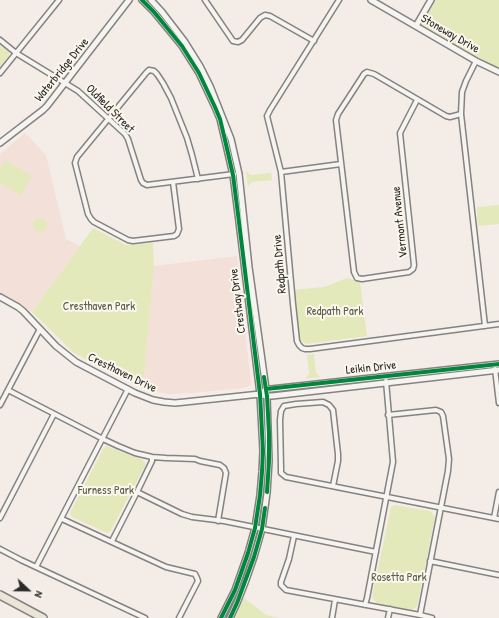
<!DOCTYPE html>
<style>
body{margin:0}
#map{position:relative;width:499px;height:618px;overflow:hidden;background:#f4ece7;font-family:"Patrick Hand",sans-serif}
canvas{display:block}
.north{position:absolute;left:8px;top:570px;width:40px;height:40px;-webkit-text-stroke:3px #fbf7ec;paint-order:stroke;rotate:112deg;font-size:11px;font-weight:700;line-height:16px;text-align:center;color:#2b2b2b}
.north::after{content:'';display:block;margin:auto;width:14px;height:18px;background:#2b2b2b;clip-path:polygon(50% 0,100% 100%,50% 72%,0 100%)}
</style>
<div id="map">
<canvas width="499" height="618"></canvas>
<div class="north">N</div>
</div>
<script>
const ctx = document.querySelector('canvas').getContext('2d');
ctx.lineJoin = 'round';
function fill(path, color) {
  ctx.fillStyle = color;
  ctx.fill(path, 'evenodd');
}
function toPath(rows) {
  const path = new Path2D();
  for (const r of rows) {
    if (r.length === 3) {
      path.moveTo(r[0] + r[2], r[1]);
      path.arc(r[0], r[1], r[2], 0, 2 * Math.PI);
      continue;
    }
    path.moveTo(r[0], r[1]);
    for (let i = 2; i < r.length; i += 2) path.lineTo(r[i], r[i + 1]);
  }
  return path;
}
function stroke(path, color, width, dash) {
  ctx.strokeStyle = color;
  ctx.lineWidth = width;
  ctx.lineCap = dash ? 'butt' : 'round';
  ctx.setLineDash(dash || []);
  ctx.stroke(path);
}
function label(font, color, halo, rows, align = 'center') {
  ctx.font = font + ' "Patrick Hand",sans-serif';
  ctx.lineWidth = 4;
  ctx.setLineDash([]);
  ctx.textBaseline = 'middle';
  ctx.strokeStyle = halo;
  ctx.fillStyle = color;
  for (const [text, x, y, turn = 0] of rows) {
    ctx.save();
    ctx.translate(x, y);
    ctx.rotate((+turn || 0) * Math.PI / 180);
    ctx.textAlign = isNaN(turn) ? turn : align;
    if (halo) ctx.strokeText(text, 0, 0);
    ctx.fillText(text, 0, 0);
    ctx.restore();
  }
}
fill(toPath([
 [25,133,46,155,66,239,80,246,32,312,0,292,0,154],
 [237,256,251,385,244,388,192,393,168,394,143,388,154,266]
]), '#f3e0d8');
fill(toPath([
 [436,0,499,0,499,69,422,25],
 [0,45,9,52,9,60,0,69],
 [5,160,32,176,21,195,0,183,0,169],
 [246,171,251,175,270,173,271,171,272,181,271,180,252,182,248,187],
 [499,205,499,224,478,226,477,207],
 [40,225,7],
 [93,228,126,245,153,243,154,266,143,388,90,362,73,352,32,312],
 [347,278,360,282,367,336,306,344,298,339,292,290,324,287],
 [315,354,314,356,316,373,320,377,305,379,309,374,307,356,305,355],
 [106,446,109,447,129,455,142,459,146,464,110,532,107,533,74,518,71,516,70,513,103,449],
 [394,505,430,511,435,517,417,607,411,610,377,604,372,597,391,507],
 [244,598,266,615,279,618,234,618]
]), '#e4e9bc');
const minor = toPath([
 [205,0,233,41,238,42,242,40,260,18,265,15,270,16,314,41],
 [339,0,270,110,267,116,281,172,293,304,297,341,299,345,302,348,305,349,310,349,499,324],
 [0,40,16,53,78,91,125,134,128,139,141,180,143,183,147,185,234,174],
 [476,61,466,81,462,92,461,114,485,326],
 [0,73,59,0],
 [417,100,400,133,414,265,413,269,409,272,362,279,357,278,354,272,336,120,338,114,364,74,367,72,374,74,446,116,450,117,461,114],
 [281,172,341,164],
 [173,182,179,229,177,234,174,236,133,241,128,240,94,222,91,219,88,214,75,163,77,157,146,73,149,70,154,71,157,74,163,83,171,98,187,138,192,155,198,179],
 [495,369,499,403],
 [8,390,103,439,118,446,135,453,152,457,166,458,195,459,200,461,220,465,224,468,226,473,218,521],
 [0,405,40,329],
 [388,415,436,410,441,412,443,416,449,459,448,471,420,615],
 [333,486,338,461,338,454,333,410,329,405,323,402,296,404,284,406,281,411,280,420,281,468,281,473,286,477,499,519],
 [137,492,182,514,192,517,224,521,376,552],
 [0,518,54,414],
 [494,518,499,492],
 [62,519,166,567,195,574,197,578,198,581,179,618],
 [294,536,289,559,281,582,281,585,286,590,420,615,432,618],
 [112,541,137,492,152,461,152,457],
 [0,549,21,560,145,618],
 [430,561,499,575],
 [36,567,128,389],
 [365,605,367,598,393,462,386,381],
 [332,618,335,600],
 [388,618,390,609]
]);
const tertiary = toPath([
 [142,0,154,12,182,46,199,73,215,107,220,119,225,140,233,175,239,222,260,394,263,451,262,472,260,495,255,528,248,553,235,590,221,618],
 [151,0,162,12,185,42,200,66,210,86,231,139,239,174,249,267,267,396,269,461,267,493,262,529,254,557,246,580,237,603,230,618],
 [371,0,476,61,499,72],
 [416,26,431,0],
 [0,143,43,110,47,106,129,0],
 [0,297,18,307,23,311,56,346,76,362,135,393,153,400,164,402,175,403,185,402,260,394,267,396,272,396,499,370],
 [264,391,266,389,271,389,499,364]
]);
const primary = toPath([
 [0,595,43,618]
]);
stroke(minor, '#858280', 7);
stroke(tertiary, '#858280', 8);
stroke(primary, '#858280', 10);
stroke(minor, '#f6f4f0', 4);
stroke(tertiary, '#f6f4f0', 5);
stroke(primary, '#e9e5d7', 7);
stroke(toPath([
 [142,0,154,12,182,46,199,73,215,107,220,119,225,140,233,175,239,222,260,394,263,451,262,472,260,495,255,528,248,553,235,590,221,618],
 [264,377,267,396,269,433,269,461,267,492],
 [266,389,499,364],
 [230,618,237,603,254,557,262,529,265,508]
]), '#00873e', 4);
label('12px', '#2b2b2b', '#fbf7ec', [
 ["Stoneway Drive",450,34,30],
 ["Waterbridge Drive",62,70,-51],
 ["Oldfield Street",110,109,45],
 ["Vermont Avenue",400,222,-96],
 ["Redpath Drive",280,264,-95],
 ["Crestway Drive",238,301,-97],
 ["Leikin Drive",371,368,-6],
 ["Cresthaven Drive",122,373,26]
]);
label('12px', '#565a46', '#fbf7ec', [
 ["Cresthaven Park",99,307],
 ["Redpath Park",335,312],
 ["Furness Park",106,491],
 ["Rosetta Park",399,578]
]);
</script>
